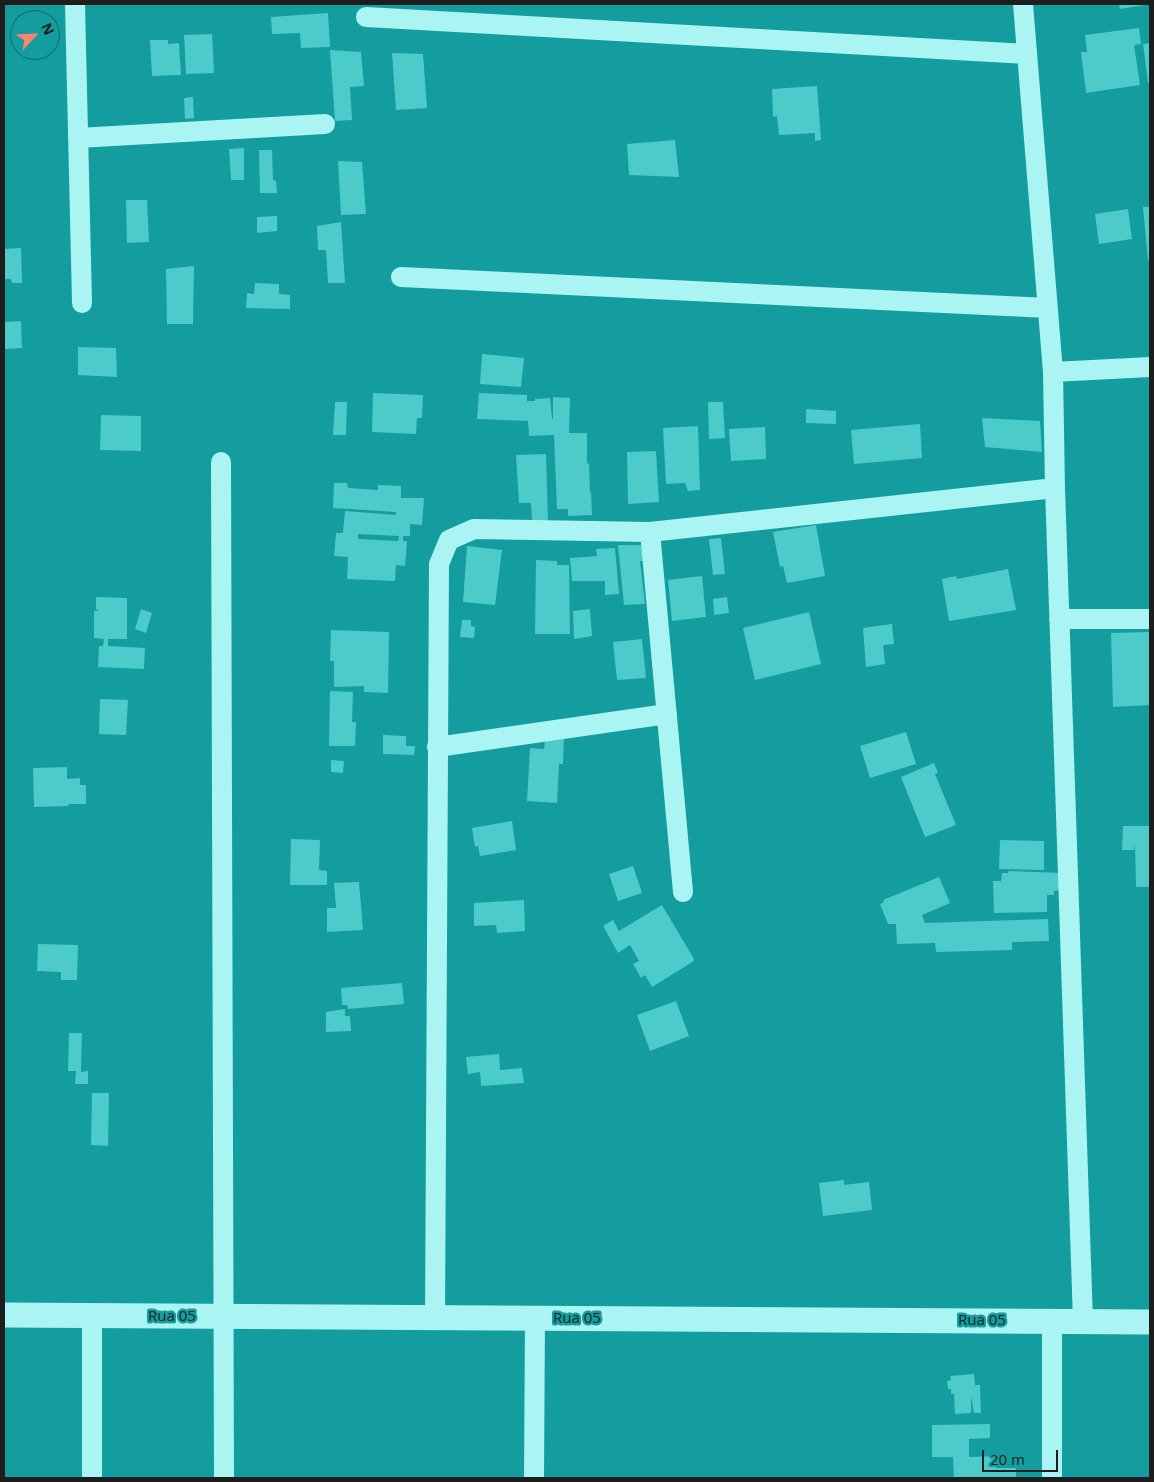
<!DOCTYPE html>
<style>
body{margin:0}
#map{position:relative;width:1154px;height:1482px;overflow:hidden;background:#139d9e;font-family:"Open Sans",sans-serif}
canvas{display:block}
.frame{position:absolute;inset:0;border:5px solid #1d1d1d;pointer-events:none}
.north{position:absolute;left:10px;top:10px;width:50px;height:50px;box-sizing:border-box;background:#139d9e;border:1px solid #176a6a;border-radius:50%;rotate:65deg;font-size:14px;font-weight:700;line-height:20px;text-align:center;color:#1d1d1d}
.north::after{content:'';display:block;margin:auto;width:18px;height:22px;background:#ff846d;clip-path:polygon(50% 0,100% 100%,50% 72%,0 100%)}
.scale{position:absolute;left:982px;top:1450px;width:76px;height:22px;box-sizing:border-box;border:2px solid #1d1d1d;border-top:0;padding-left:6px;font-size:15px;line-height:18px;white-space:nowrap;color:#1d1d1d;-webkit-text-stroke:4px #139d9e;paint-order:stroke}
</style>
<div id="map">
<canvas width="1154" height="1482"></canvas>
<div class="frame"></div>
<div class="north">N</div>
<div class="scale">20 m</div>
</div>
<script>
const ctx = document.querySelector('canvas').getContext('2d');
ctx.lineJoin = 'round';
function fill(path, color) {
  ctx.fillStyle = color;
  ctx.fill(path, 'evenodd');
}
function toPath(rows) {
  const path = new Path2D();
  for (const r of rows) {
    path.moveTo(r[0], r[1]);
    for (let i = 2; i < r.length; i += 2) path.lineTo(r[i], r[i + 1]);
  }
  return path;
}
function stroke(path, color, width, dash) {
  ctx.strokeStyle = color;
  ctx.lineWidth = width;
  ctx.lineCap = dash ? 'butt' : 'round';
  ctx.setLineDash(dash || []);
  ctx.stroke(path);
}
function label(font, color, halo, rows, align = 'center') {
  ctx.font = font + ' "Open Sans",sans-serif';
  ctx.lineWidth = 5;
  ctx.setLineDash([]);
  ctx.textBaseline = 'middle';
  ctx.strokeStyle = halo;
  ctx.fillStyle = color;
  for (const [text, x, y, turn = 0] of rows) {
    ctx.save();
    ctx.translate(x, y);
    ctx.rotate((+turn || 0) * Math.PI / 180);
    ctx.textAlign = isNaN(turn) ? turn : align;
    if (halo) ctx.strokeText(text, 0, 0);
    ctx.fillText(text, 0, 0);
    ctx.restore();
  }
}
fill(toPath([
 [1119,4,1145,4,1145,5,1120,9],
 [328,13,330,47,301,48,300,33,272,34,271,17],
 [1139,28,1141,44,1134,45,1140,85,1086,93,1081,52,1087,52,1085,35],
 [212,34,214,73,186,74,184,35],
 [150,40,168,40,168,44,179,43,181,75,152,76],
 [1150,43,1150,83,1148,83,1143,44],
 [330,50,361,52,364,86,350,87,352,120,335,121],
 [392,53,423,54,427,108,396,110],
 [817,86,821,140,815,141,815,133,779,135,777,116,773,117,772,89],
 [193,97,194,118,185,119,184,98],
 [675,140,679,177,629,175,627,144],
 [244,148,244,180,231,180,229,149],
 [259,150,272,150,273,180,276,181,277,193,260,193],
 [338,161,362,162,366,214,341,215],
 [126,200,147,200,149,242,127,243],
 [1143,207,1150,207,1150,260,1148,260],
 [1128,209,1132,239,1099,244,1095,214],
 [277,216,277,231,257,233,257,217],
 [341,222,345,283,328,283,326,250,318,250,317,226],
 [21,248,22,283,12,283,11,279,4,279,4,249],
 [194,266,193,324,167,324,166,269],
 [255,283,279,284,279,294,290,295,290,309,246,308,247,293,254,294],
 [21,321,22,348,5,349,4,322],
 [78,347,116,348,117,377,78,375],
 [482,354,524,358,521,387,480,384],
 [373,393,423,395,422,418,417,418,416,434,372,432],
 [479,393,527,395,527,401,535,401,535,399,550,398,552,419,553,419,553,397,570,398,569,433,587,433,587,464,589,463,590,493,591,492,592,515,568,516,568,509,557,509,554,435,529,436,528,421,477,419],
 [335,402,347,402,346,435,333,435],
 [708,402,723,402,725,438,709,439],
 [806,409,836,411,836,424,806,423],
 [102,415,141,416,141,451,100,450,101,416],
 [982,418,1040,421,1042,452,985,447],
 [920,424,922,458,854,464,851,430],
 [698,426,700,490,688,491,685,483,666,484,663,428],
 [765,427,766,459,731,461,729,429],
 [656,451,659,502,628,504,627,452],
 [546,454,548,521,532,521,531,503,519,503,516,455],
 [334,483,347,483,348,488,378,490,378,485,401,486,401,498,424,498,422,525,410,524,410,536,403,536,403,541,407,541,405,566,396,565,395,581,347,579,348,557,334,556,336,533,343,533,345,511,396,515,396,512,333,508],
 [358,534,399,536,398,541,358,539],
 [816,525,825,576,787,583,783,566,780,567,773,532],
 [721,538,725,574,713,575,709,539],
 [618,545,641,545,643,561,640,561,645,604,624,605],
 [467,546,502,550,495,605,463,602],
 [615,548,619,594,605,595,605,581,572,581,570,558,597,556,596,549],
 [536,560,557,561,557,565,569,565,570,634,535,634],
 [1008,569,1016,610,949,621,942,579,956,576,957,579],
 [702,576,706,617,672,621,668,580],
 [96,597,127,598,127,639,108,639,108,646,145,648,144,669,98,667,99,646,103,646,104,639,94,638,94,611,98,611,98,609,96,610],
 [727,597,729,613,714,615,713,599],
 [141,609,152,613,146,633,135,629],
 [590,609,592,636,574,639,573,611],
 [809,612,821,664,755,680,743,628],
 [462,620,471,620,471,626,475,627,474,638,460,637],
 [892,624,894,644,883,645,885,664,866,667,863,628],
 [331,630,389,632,388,693,364,692,364,686,334,687,334,661,330,661],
 [1150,632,1150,705,1113,707,1111,633],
 [642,639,646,678,617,680,613,642],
 [330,691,353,692,352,722,356,722,355,746,329,746],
 [100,699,128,700,126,735,99,734],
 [906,732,916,764,870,778,860,746],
 [383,735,406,736,406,746,415,746,414,755,383,754],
 [564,737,563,764,559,764,557,803,527,801,530,748,544,749,545,739],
 [331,760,344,761,343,773,331,772],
 [934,763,938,773,935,774,956,825,925,837,901,777],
 [67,767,67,779,80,778,80,785,86,785,86,804,68,804,69,806,34,807,33,768],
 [512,821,516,850,480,856,478,846,475,847,472,828],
 [1123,826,1150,826,1150,887,1136,887,1135,844,1134,850,1122,850],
 [291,839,320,840,319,870,327,871,327,885,290,885],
 [1000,840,1044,841,1044,870,999,869],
 [633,866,642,893,618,901,609,874],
 [1009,871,1062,873,1062,890,1054,891,1054,895,1047,895,1047,912,994,913,993,881,1001,881,1002,873,1008,873],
 [939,877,950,903,922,915,925,923,1048,919,1049,941,1012,942,1012,950,936,952,935,943,897,944,896,924,888,924,880,904,884,902,883,900],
 [359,882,363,930,327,932,327,908,336,908,334,883],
 [524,900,525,931,497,933,496,925,474,926,474,903],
 [662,905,694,959,693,960,694,961,652,987,645,975,641,978,633,964,639,961,630,945,618,953,603,926,613,920,619,931],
 [38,944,78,945,77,980,61,980,61,972,37,971],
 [402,983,404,1004,348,1009,347,1005,342,1005,341,988],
 [676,1001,689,1036,650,1051,637,1015],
 [345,1009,345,1016,350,1016,351,1031,326,1032,326,1012],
 [69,1033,82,1033,81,1072,88,1071,88,1084,75,1084,76,1071,68,1071],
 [499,1054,500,1070,522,1068,524,1083,481,1086,480,1072,468,1074,466,1057],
 [92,1093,109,1093,108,1146,91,1145],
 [844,1180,844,1185,869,1182,872,1210,823,1216,819,1183],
 [974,1374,975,1385,980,1385,981,1413,974,1413,971,1396,971,1413,955,1414,954,1394,951,1394,951,1389,948,1389,947,1381,951,1380,950,1376],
 [990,1424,990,1438,969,1439,969,1457,996,1456,996,1468,1016,1468,1016,1478,954,1478,953,1457,932,1457,932,1425]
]), '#4dcaca');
stroke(toPath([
 [75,4,82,303],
 [1023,4,1053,372,1055,488,1083,1321],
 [366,17,1027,54],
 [78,138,325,124],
 [401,277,1048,308],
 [1053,372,1150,367],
 [221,462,224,1478],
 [650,532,683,892],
 [1059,619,1150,619],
 [437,747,667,714],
 [435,1318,439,564,449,540,474,529,650,532,1055,488],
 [1052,1322,1052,1478],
 [92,1478,92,1316],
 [534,1478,535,1319]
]), '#aaf4f4', 20);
stroke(toPath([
 [4,1315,1150,1322]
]), '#aaf4f4', 25);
label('15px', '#1d1d1d', '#139d9e', [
 ["Rua 05",172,1317],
 ["Rua 05",577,1319],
 ["Rua 05",982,1321]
]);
</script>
